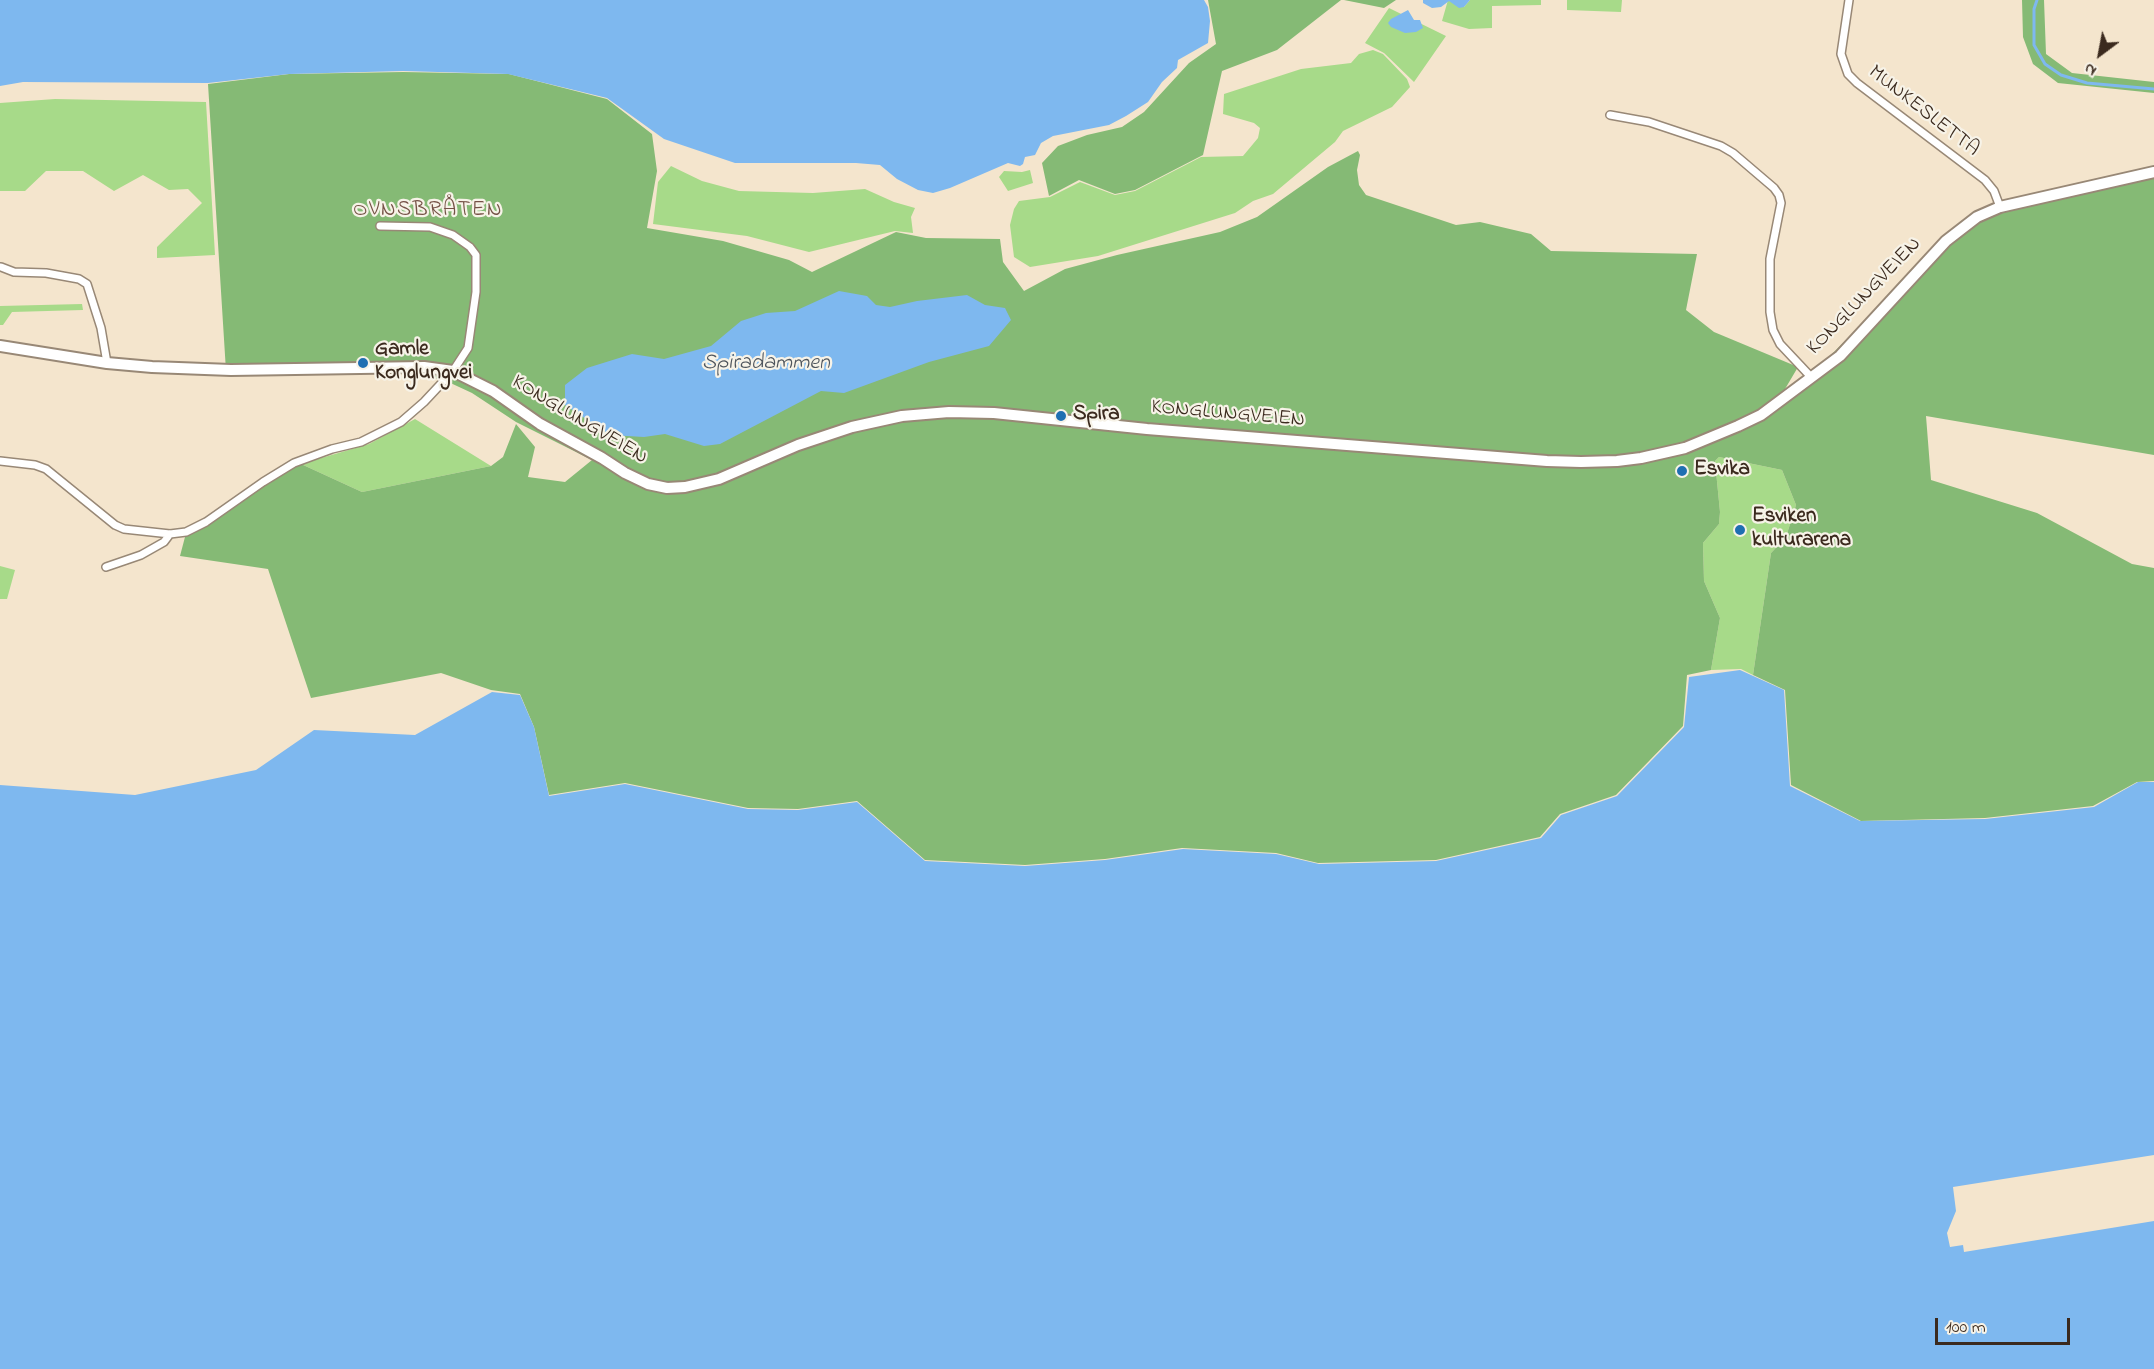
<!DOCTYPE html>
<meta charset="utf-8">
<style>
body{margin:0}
#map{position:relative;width:2154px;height:1369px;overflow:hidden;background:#f4e5cd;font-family:"Indie Flower",sans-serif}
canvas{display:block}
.north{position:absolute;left:2070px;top:24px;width:60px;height:60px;-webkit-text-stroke:4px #f7f3e8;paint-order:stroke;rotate:212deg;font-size:16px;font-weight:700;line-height:24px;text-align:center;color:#3b2a1e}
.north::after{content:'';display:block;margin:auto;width:21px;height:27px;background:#3b2a1e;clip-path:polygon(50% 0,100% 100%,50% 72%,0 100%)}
.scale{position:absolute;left:1935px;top:1318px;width:135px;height:27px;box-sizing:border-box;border:3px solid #3b2a1e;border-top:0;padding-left:8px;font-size:18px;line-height:21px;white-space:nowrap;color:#3b2a1e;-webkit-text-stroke:4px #f7f3e8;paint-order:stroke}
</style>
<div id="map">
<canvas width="2154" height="1369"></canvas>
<div class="north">N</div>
<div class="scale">100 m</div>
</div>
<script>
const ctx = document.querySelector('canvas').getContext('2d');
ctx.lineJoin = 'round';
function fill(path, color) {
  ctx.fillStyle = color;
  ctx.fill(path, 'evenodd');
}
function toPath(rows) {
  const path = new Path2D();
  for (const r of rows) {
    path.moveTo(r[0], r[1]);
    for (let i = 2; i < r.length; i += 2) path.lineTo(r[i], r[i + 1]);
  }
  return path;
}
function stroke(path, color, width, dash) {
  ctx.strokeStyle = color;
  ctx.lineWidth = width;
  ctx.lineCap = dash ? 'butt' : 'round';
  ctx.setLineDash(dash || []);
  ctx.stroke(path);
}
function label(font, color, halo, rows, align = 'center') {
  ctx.font = font + ' "Indie Flower",sans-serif';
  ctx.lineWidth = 4.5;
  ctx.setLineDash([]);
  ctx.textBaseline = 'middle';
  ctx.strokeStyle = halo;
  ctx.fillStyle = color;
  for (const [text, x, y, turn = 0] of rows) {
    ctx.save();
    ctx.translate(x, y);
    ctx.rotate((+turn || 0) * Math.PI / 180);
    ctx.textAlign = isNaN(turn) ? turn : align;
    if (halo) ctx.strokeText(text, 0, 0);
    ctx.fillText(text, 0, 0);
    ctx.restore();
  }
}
fill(toPath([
 [1448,0,1464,7,1470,0,1541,0,1541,5,1492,6,1492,28,1469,29,1442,21],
 [1567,0,1622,0,1621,12,1567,10],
 [1389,8,1446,36,1414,82,1384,53,1365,43],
 [1373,50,1383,54,1407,79,1410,87,1392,107,1343,131,1335,142,1273,194,1253,201,1235,213,1098,256,1030,267,1014,257,1010,225,1014,209,1019,201,1050,197,1080,182,1115,195,1135,191,1201,157,1243,156,1258,138,1260,128,1254,123,1223,114,1224,94,1301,69,1351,63,1359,54],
 [55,99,206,102,215,255,157,258,157,247,202,203,188,189,169,190,143,175,114,191,83,171,46,171,25,191,0,191,0,103],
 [671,166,702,181,739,191,813,193,865,189,894,202,915,208,911,217,913,233,895,231,809,252,747,236,653,224,658,182],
 [1030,170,1033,183,1008,191,999,177,1004,171,1022,172],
 [82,304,83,310,12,312,3,325,0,325,0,306],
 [415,419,491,466,362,492,301,464,369,444],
 [1719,457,1782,470,1796,505,1786,537,1771,553,1753,675,1741,669,1711,670,1720,618,1704,581,1703,543,1719,524,1720,512,1715,461],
 [0,566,15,570,7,599,0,599]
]), '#a7da89');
fill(toPath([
 [1208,0,1341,0,1277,50,1222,71,1203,155,1135,190,1115,194,1079,180,1049,196,1042,163,1058,146,1087,135,1122,127,1144,112,1189,63,1216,44],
 [1344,0,1396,0,1384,8],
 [2022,0,2044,0,2046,54,2072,73,2154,82,2154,93,2058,83,2033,64,2023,37],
 [403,72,509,74,607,99,652,134,657,171,647,228,723,241,789,260,812,272,896,232,926,238,1000,239,1003,262,1024,291,1065,269,1117,255,1220,232,1257,217,1328,167,1358,151,1360,155,1357,170,1359,185,1366,195,1456,225,1480,222,1531,234,1551,251,1697,254,1686,310,1714,332,1798,367,1785,389,1743,423,1787,396,1834,352,1946,239,1978,219,2024,203,2154,173,2154,455,1926,416,1931,480,2037,513,2132,564,2154,568,2154,781,2137,782,2093,806,1985,818,1861,821,1791,785,1785,690,1753,675,1771,553,1786,537,1796,505,1782,470,1719,457,1715,461,1720,512,1719,524,1703,543,1704,581,1720,618,1711,670,1687,675,1683,726,1616,795,1560,814,1540,837,1436,860,1318,863,1276,853,1182,848,1105,859,1025,865,925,860,857,801,798,809,748,808,625,783,549,795,534,727,520,694,491,690,441,673,311,698,268,569,180,556,185,537,254,491,301,464,362,492,491,466,503,457,516,424,535,447,528,477,565,482,592,460,516,422,472,393,444,380,403,374,226,371,208,84,289,74]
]), '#85ba75');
fill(toPath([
 [0,0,1204,0,1208,7,1210,21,1208,43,1178,60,1177,68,1162,82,1148,102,1126,116,1109,125,1053,136,1041,143,1035,155,1025,157,1023,164,1020,166,1008,163,950,188,933,193,918,190,897,179,880,165,856,163,735,163,664,139,607,98,508,74,403,71,289,74,208,83,23,82,0,86],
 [1423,0,1470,0,1464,7,1459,8,1449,1,1441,7,1432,8,1423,3],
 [1408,10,1414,20,1420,20,1423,28,1416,32,1405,33,1391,27,1388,23,1391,19],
 [839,291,867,296,876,305,890,307,917,301,967,295,985,305,1005,308,1011,320,989,346,929,362,844,393,821,391,720,444,704,446,665,434,644,437,610,435,565,405,565,385,587,368,632,354,664,359,711,346,741,321,766,313,795,311],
 [1740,670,1784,690,1790,786,1860,821,1985,819,2094,807,2138,782,2154,782,2154,1155,1953,1187,1956,1211,1947,1233,1950,1247,1963,1245,1964,1252,2154,1221,2154,1369,0,1369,0,785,135,795,256,770,314,730,415,735,492,692,520,695,534,727,549,796,625,784,748,809,798,810,857,802,925,861,1025,866,1105,860,1183,849,1276,854,1319,864,1436,861,1541,838,1561,815,1617,796,1684,727,1689,677]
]), '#7eb8ef');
stroke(toPath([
 [2037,0,2034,9,2034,45,2045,64,2061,75,2087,83,2154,89]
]), '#7eb8ef', 3);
const street = toPath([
 [1849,0,1841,54,1848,74,1857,83,1985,180,1994,191,2000,207],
 [1610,115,1649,122,1721,146,1733,153,1774,188,1779,195,1781,203,1770,259,1770,312,1773,330,1780,344,1812,378],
 [1,267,14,272,46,273,79,279,87,284,101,328,107,363],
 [0,461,35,465,46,469,115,525,124,529,170,534,186,532,206,522,263,482,294,463,332,449,361,442,401,422,424,402,453,371,468,348,476,292,476,255,470,247,453,235,430,227,380,226],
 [106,567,141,555,164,542,170,534]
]);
const secondary = toPath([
 [0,346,107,363,152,367,231,370,424,367,453,371,493,391,540,424,602,458,625,473,648,484,667,488,685,487,719,479,798,445,852,427,902,416,949,412,994,413,1147,429,1547,461,1581,462,1617,461,1641,458,1685,448,1738,426,1761,415,1840,356,1946,241,1977,217,2000,207,2154,172]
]);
stroke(street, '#988876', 10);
stroke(secondary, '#988876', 14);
stroke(street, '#fff', 7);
stroke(secondary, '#fff', 10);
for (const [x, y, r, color] of [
 [363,363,6,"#1f6fb2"],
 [1061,416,6,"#1f6fb2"],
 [1682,471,6,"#1f6fb2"],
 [1740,530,6,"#1f6fb2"]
]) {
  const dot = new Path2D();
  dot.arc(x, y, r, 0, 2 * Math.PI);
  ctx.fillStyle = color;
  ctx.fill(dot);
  stroke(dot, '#f7f3e8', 2);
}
label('21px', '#3b2a1e', '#f7f3e8', [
 ["MUNKESLETTA",1923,112,38],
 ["KONGLUNGVEIEN",1865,297,-46],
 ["KONGLUNGVEIEN",1228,415,5],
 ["KONGLUNGVEIEN",579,421,31]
]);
label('bold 21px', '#3b2a1e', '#f7f3e8', [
 ["Gamle",375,351],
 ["Konglungvei",375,375],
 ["Spira",1073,416],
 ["Esvika",1694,471],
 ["Esviken",1752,518],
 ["kulturarena",1752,542]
], 'left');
ctx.letterSpacing = '1.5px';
label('22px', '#755146', '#f7f3e8', [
 ["OVNSBRÅTEN",428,211]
]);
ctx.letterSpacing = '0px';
label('italic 22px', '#4f555d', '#f7f3e8', [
 ["Spiradammen",766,364]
]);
</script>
